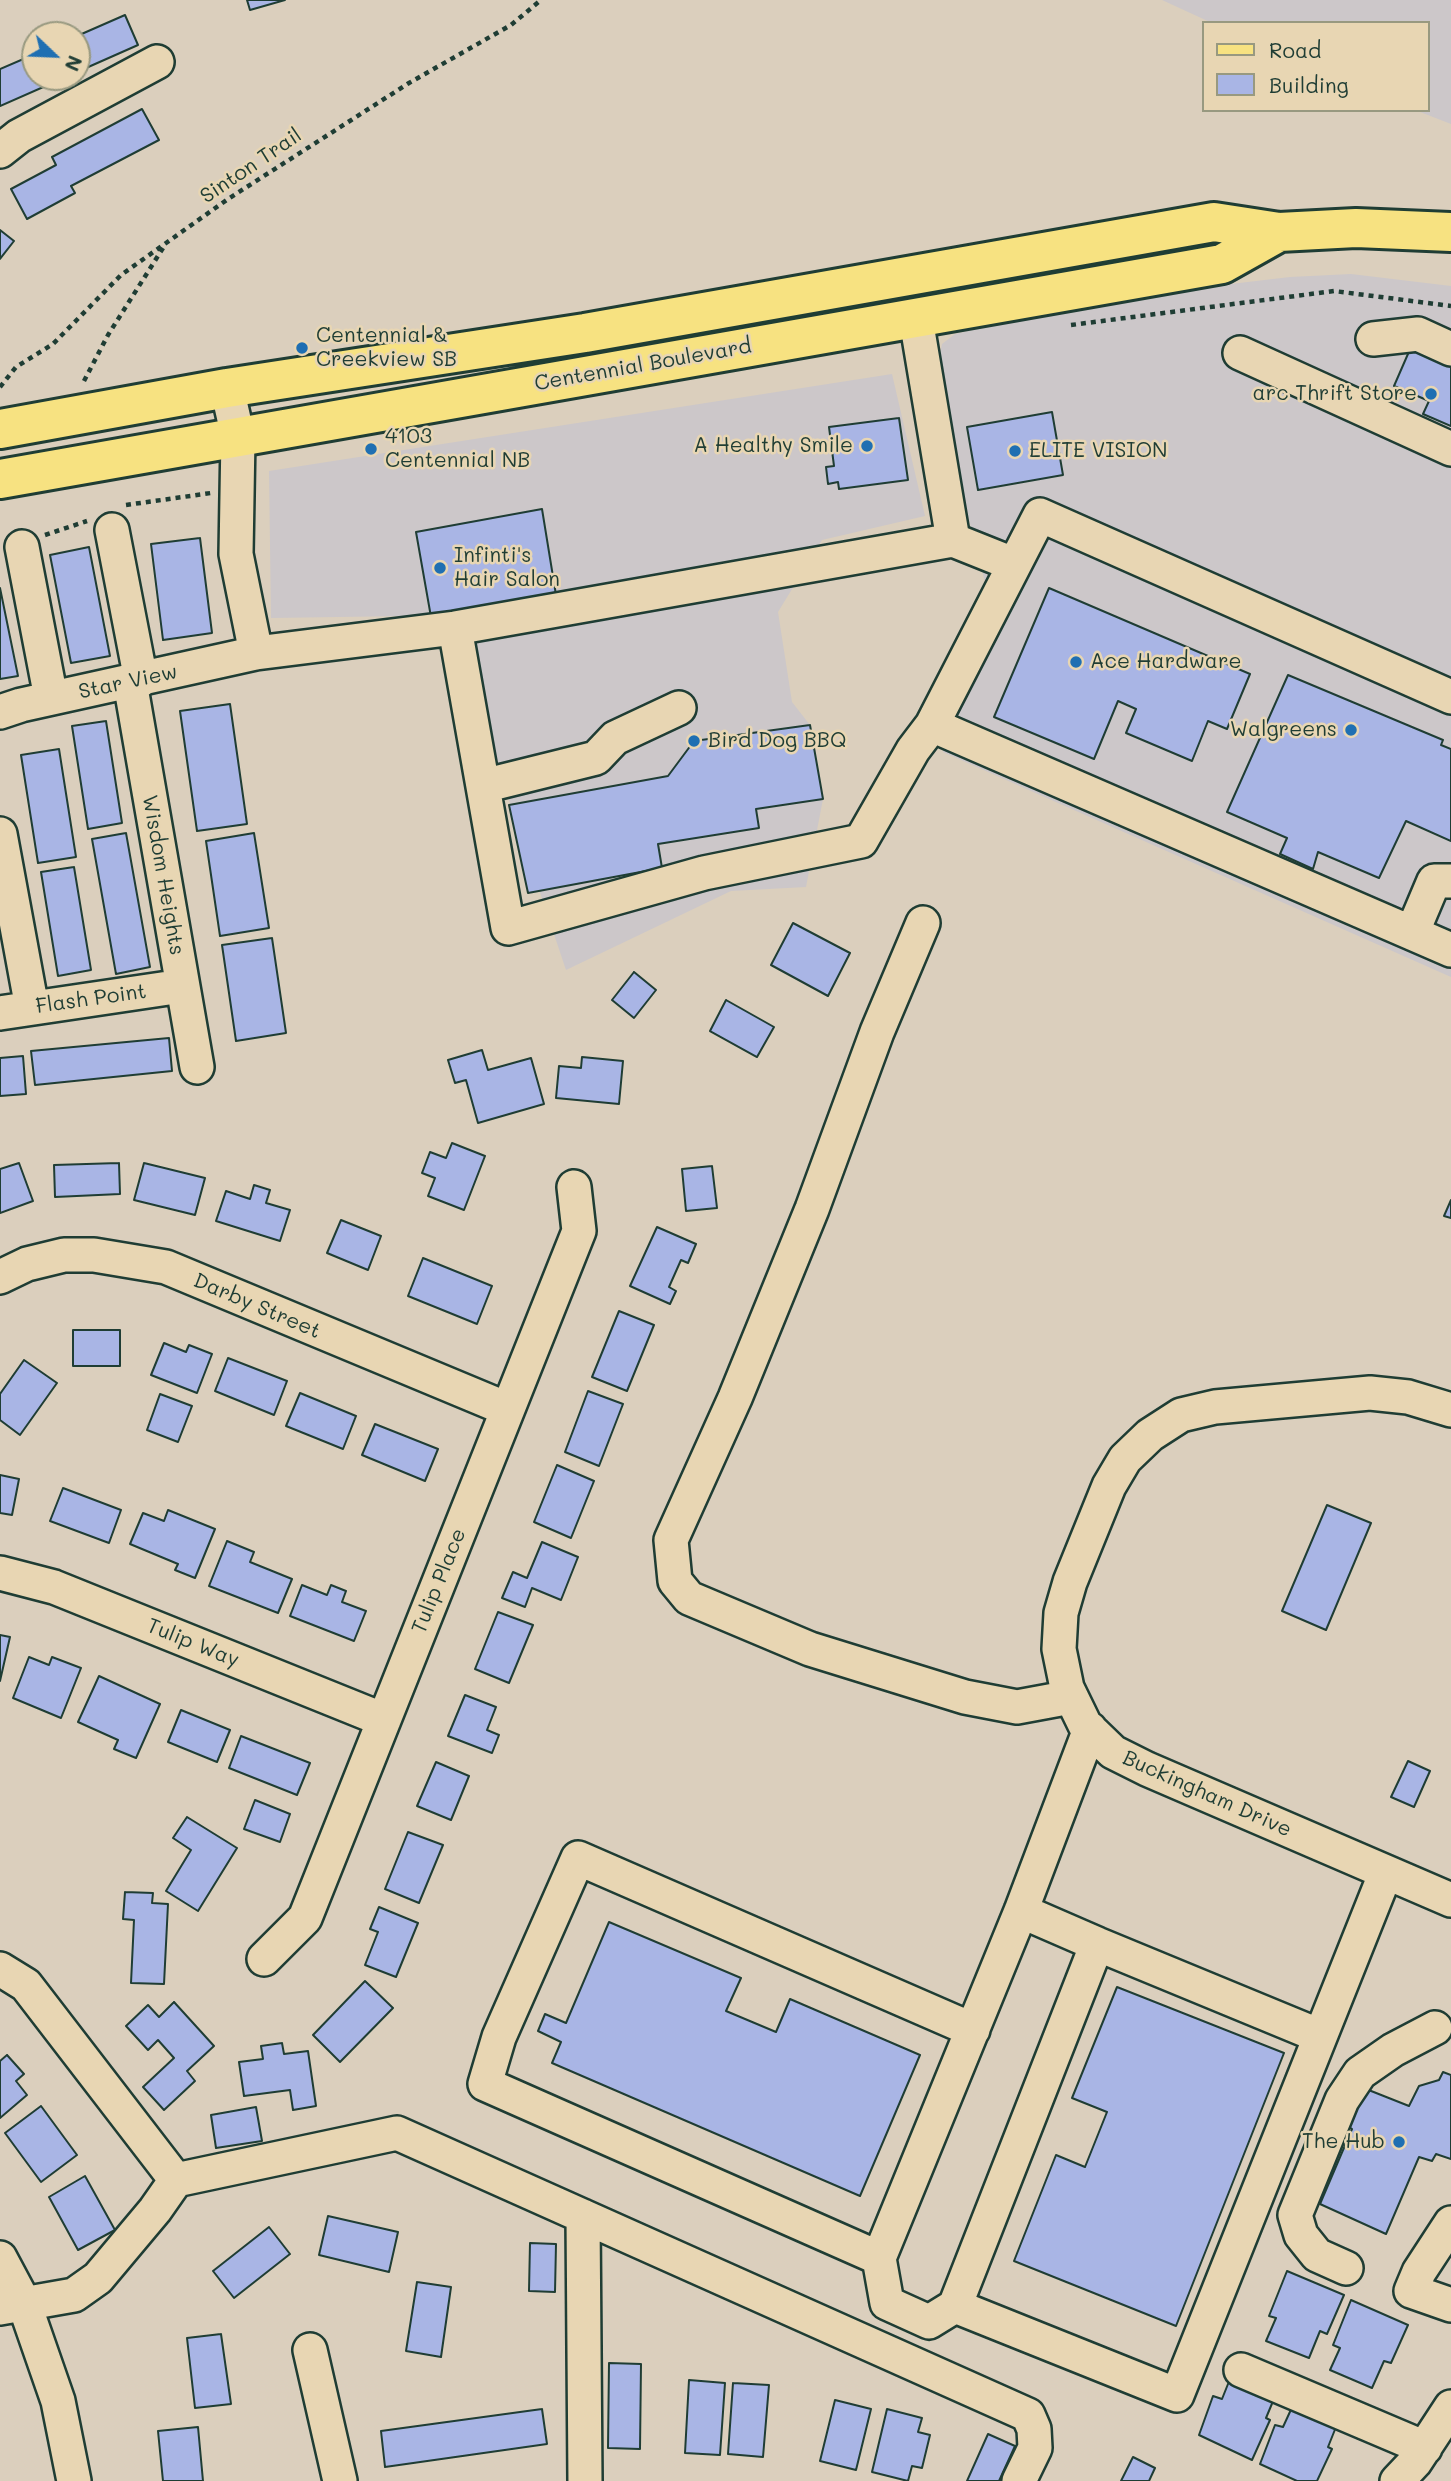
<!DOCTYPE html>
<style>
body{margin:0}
#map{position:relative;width:1451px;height:2481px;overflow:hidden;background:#dbcfbd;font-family:Mali,sans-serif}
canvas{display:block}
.legend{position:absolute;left:1202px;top:21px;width:228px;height:91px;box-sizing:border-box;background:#e8d6b3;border:2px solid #989980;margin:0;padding:9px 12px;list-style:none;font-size:21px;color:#1f3d34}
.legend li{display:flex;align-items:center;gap:14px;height:35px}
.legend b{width:35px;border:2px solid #989980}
.north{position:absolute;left:21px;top:21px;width:70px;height:70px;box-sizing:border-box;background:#e8d6b3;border:2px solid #989980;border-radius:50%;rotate:113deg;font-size:19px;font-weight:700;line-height:28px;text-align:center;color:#1f3d34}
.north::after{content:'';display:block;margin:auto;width:24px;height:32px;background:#1f6fb2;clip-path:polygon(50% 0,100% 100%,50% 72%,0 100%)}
</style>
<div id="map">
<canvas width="1451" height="2481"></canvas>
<ul class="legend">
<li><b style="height:9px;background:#f7e281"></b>Road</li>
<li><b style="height:19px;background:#a9b5e5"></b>Building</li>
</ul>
<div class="north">N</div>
</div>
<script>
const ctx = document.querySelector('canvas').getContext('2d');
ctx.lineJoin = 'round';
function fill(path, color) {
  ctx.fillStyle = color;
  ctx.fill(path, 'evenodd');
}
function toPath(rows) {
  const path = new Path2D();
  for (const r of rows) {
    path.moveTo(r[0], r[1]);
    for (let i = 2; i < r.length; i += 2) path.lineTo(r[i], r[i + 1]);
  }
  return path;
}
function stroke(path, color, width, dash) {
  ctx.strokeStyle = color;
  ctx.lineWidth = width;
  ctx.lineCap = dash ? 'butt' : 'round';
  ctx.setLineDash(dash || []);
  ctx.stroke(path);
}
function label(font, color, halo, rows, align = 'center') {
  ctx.font = font + ' Mali,sans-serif';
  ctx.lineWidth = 5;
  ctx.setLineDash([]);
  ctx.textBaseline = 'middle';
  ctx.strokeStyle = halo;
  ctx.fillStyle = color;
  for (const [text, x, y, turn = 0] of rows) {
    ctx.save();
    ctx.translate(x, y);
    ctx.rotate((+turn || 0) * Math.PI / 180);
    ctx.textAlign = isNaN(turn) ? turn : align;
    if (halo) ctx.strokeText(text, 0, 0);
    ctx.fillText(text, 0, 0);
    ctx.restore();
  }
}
fill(toPath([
 [1162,0,1451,0,1451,124,1415,110,1428,110,1428,23,1212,23],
 [1351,274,1451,286,1451,977,943,752,986,586,968,516,939,358,942,344,955,334,1104,299,1290,277],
 [892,374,925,516,822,540,778,612,792,702,810,725,823,799,806,887,731,891,566,970,497,764,472,642,406,616,271,618,269,471]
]), '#ccc7c9');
const building = toPath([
 [247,0,285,0,250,10,247,0],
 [125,15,138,45,77,72,77,36,125,15],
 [35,54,35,77,66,77,0,106,0,69,35,54],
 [142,109,159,140,71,186,75,193,27,219,11,189,56,165,52,157,142,109],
 [0,230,14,241,0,259,0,230],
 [1411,347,1451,364,1451,426,1423,414,1429,401,1394,386,1411,347],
 [1052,412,1063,475,978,490,967,427,1052,412],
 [899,418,908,480,839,489,838,482,828,484,826,467,834,466,829,427,899,418],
 [542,509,556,595,431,617,416,532,542,509],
 [200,538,212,633,163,640,151,544,200,538],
 [89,547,110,656,71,663,50,555,89,547],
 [0,588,18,676,0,679,0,588],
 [1049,588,1250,674,1227,729,1208,721,1192,761,1126,733,1136,709,1118,701,1094,759,994,717,1049,588],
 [1288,675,1443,740,1441,745,1451,749,1451,841,1406,821,1379,878,1318,852,1313,869,1280,854,1287,838,1227,812,1288,675],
 [230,704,247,824,197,831,180,711,230,704],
 [106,721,122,823,88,829,72,726,106,721],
 [810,725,823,799,756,809,759,828,658,844,662,868,528,893,509,805,668,776,694,741,810,725],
 [59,749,76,857,38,863,21,755,59,749],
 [126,833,150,967,116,974,92,839,126,833],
 [254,833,269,928,220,936,206,841,254,833],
 [74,867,91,970,58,976,41,872,74,867],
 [793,923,850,953,828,996,771,965,793,923],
 [272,938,286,1033,236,1041,222,945,272,938],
 [634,972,656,990,634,1018,612,1000,634,972],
 [726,1000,774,1027,757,1057,710,1031,726,1000],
 [169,1038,172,1071,35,1085,31,1051,169,1038],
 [482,1050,488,1070,531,1058,544,1104,478,1123,466,1080,455,1083,448,1060,482,1050],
 [23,1056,26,1094,0,1096,0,1058,23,1056],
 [582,1057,623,1061,619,1104,556,1098,559,1066,581,1068,582,1057],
 [452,1143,485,1156,464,1210,428,1196,435,1178,422,1173,430,1152,446,1158,452,1143],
 [19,1163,33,1201,0,1213,0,1169,19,1163],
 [119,1163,120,1194,55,1197,54,1165,119,1163],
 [144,1163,205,1178,195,1215,134,1200,144,1163],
 [712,1166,717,1208,686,1211,682,1169,712,1166],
 [254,1185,270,1190,266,1203,290,1210,280,1241,216,1221,226,1191,250,1199,254,1185],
 [1451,1200,1451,1218,1444,1216,1451,1200],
 [341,1220,381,1236,368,1270,327,1253,341,1220],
 [657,1227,696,1244,688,1263,681,1260,669,1287,676,1291,670,1304,630,1286,657,1227],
 [423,1258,492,1286,477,1324,408,1296,423,1258],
 [619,1311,654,1325,627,1391,592,1377,619,1311],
 [73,1330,120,1330,120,1366,73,1366,73,1330],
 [164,1343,186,1352,189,1345,212,1354,197,1393,151,1375,164,1343],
 [228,1358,287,1381,274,1415,215,1391,228,1358],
 [24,1360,57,1383,20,1435,0,1420,0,1394,24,1360],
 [588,1391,623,1404,599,1466,565,1452,588,1391],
 [300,1393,356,1416,343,1449,286,1426,300,1393],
 [160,1394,192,1406,178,1442,147,1430,160,1394],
 [375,1424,438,1449,425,1481,362,1455,375,1424],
 [557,1465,594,1481,571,1538,534,1522,557,1465],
 [0,1475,19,1479,12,1515,0,1513,0,1475],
 [63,1488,121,1510,109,1543,50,1521,63,1488],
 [1327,1505,1371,1523,1326,1630,1282,1611,1327,1505],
 [168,1510,215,1529,195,1578,175,1570,178,1564,130,1544,143,1513,164,1521,168,1510],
 [227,1541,254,1552,250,1562,292,1579,278,1613,209,1586,227,1541],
 [542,1542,578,1557,561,1600,532,1588,525,1607,502,1598,513,1572,527,1578,542,1542],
 [302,1585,327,1595,331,1585,346,1591,342,1602,366,1611,354,1641,290,1616,302,1585],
 [498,1612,533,1625,509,1683,475,1669,498,1612],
 [0,1635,10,1637,0,1681,0,1635],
 [29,1657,49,1665,52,1657,81,1668,61,1718,13,1698,29,1657],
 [99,1676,160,1704,136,1758,114,1749,118,1740,78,1722,99,1676],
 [465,1695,496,1707,487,1730,499,1735,492,1753,448,1736,465,1695],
 [181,1710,230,1730,217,1762,168,1742,181,1710],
 [241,1736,310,1763,297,1795,229,1768,241,1736],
 [1408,1761,1430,1771,1414,1807,1391,1797,1408,1761],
 [436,1762,469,1776,451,1820,417,1806,436,1762],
 [255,1800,290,1814,280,1842,244,1829,255,1800],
 [187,1817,237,1848,198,1911,166,1891,191,1850,173,1838,187,1817],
 [408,1832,443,1845,419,1903,385,1889,408,1832],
 [125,1892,153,1893,152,1903,168,1904,164,1984,131,1983,134,1920,123,1919,125,1892],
 [379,1907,418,1923,396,1977,365,1965,378,1932,370,1929,379,1907],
 [609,1922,741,1978,726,2011,776,2032,790,1999,920,2055,860,2196,552,2063,561,2042,538,2031,545,2014,566,2023,609,1922],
 [365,1981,393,2008,340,2062,313,2035,365,1981],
 [1117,1987,1284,2053,1176,2326,1014,2261,1056,2155,1085,2167,1107,2112,1072,2098,1117,1987],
 [174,2002,214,2046,187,2071,195,2081,164,2110,143,2087,174,2058,158,2040,148,2050,126,2026,148,2005,159,2017,174,2002],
 [282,2043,284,2054,308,2051,316,2106,293,2110,290,2090,244,2096,239,2062,263,2059,261,2046,282,2043],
 [7,2055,24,2074,16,2081,27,2095,0,2118,0,2061,7,2055],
 [1443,2072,1451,2075,1451,2159,1436,2154,1432,2161,1419,2157,1386,2234,1320,2204,1352,2129,1346,2125,1361,2087,1409,2106,1419,2086,1439,2080,1443,2072],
 [41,2106,77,2155,41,2182,5,2133,41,2106],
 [256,2107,262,2141,216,2148,211,2115,256,2107],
 [85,2176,115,2230,78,2250,49,2197,85,2176],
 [328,2216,398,2232,389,2272,319,2255,328,2216],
 [269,2227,290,2254,234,2298,213,2271,269,2227],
 [530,2243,556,2244,555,2292,529,2291,530,2243],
 [1287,2271,1344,2295,1327,2334,1320,2331,1309,2358,1266,2341,1276,2318,1269,2316,1287,2271],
 [417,2282,451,2287,441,2357,406,2351,417,2282],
 [1351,2300,1408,2325,1391,2363,1384,2361,1372,2388,1330,2370,1340,2348,1333,2345,1351,2300],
 [221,2334,231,2404,195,2408,187,2338,221,2334],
 [609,2363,641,2364,640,2449,608,2448,609,2363],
 [1232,2374,1276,2394,1266,2418,1270,2420,1252,2460,1199,2435,1213,2396,1222,2399,1232,2374],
 [689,2380,725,2383,720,2455,685,2453,689,2380],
 [733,2383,769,2385,763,2457,728,2454,733,2383],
 [835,2400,871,2409,856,2470,820,2461,835,2400],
 [1294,2403,1338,2422,1328,2447,1332,2449,1317,2481,1297,2481,1260,2464,1275,2425,1283,2427,1294,2403],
 [542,2409,547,2444,385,2467,381,2431,542,2409],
 [887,2409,922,2418,918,2432,930,2435,922,2468,912,2466,908,2481,872,2472,887,2409],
 [198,2427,203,2481,163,2481,158,2431,198,2427],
 [988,2434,1015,2446,999,2481,967,2481,988,2434],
 [1133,2457,1155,2468,1149,2481,1121,2481,1133,2457]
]);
fill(building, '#a9b5e5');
stroke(building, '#1f3d34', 2);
const minor = toPath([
 [0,151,19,136,157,62],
 [916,319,953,540],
 [1373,339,1418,334,1451,349],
 [1240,353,1451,449],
 [227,388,238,437,236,554,256,653],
 [112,530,141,680],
 [22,547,51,698],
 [455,628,508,928,704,873,861,841,913,750,932,725,1040,515,1451,697],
 [130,682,197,1067],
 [0,712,21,705,256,653,455,628,953,540,1013,564],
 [932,725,1451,950],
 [483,786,596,758,615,738,679,708],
 [0,834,32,1008],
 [923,923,877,1032,812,1209,735,1398,671,1540,675,1581,689,1598,810,1649,965,1697,1017,1707,1071,1697],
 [1412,933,1434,881,1451,881],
 [0,1013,182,986],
 [0,1277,27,1264,64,1255,94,1255,166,1267,507,1409],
 [1451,1410,1408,1397,1370,1393,1215,1407,1181,1415,1150,1435,1125,1459,1109,1486,1070,1582,1061,1613,1059,1649,1067,1688,1085,1725,1113,1752,1147,1769,1451,1900],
 [0,1573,54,1587,384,1720],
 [1021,1911,1097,1944,955,2306,1177,2395,1386,1872],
 [1097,1944,1320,2036],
 [264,1959,305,1918,579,1231,574,1187],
 [0,1969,26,1985,176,2180],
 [973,2030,578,1858,499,2037,485,2084,879,2258,1021,1911,1090,1729],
 [583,2216,585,2481],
 [1451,2223,1419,2272,1411,2291,1451,2305],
 [0,2258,24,2303,58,2401,74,2481],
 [879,2258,887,2303,929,2322,955,2306],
 [1346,2268,1317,2255,1301,2235,1295,2215,1342,2100,1360,2073,1393,2050,1435,2028],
 [0,2308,74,2295,98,2278,155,2210,176,2180,397,2133,1028,2415,1034,2429,1035,2448,1019,2481],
 [310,2350,340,2481],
 [1241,2370,1425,2448],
 [1397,2481,1415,2462,1451,2407]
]);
const major = toPath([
 [0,429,227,388,585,333,1214,222,1279,232,1356,228,1451,232],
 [0,479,1222,264,1279,232]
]);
stroke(minor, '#1f3d34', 38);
stroke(major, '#1f3d34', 44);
stroke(toPath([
 [1071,325,1334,291,1451,306],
 [84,381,108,335,163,248],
 [0,387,16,367,53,344,121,275,228,199,409,83,511,25,541,0],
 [126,505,211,493],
 [45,535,87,521]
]), '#1f3d34', 4.5, [5, 5]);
stroke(minor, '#e8d6b3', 33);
stroke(major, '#f7e281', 38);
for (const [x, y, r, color] of [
 [302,348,7,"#1f6fb2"],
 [1431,394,7,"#1f6fb2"],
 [867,446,7,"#1f6fb2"],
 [371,449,7,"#1f6fb2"],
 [1015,451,7,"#1f6fb2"],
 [440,568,7,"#1f6fb2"],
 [1076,662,7,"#1f6fb2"],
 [1351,730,7,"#1f6fb2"],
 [694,741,7,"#1f6fb2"],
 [1399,2142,7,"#1f6fb2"]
]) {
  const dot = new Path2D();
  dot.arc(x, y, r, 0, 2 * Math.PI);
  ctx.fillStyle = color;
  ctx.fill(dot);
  stroke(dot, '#e8d6b3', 2.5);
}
label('21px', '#1f3d34', '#e8d6b3', [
 ["Sinton Trail",251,166,-34],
 ["Centennial Boulevard",643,365,-10],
 ["Star View",128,682,-12],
 ["Wisdom Heights",163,875,80],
 ["Flash Point",91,999,-8],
 ["Darby Street",257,1306,23],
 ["Tulip Place",439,1581,-68],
 ["Tulip Way",193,1643,22],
 ["Buckingham Drive",1207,1794,24]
]);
label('21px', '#1f3d34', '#e8d6b3', [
 ["Centennial &",316,336],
 ["Creekview SB",316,360],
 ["arc Thrift Store",1417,394,"right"],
 ["4103",385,437],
 ["Centennial NB",385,461],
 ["A Healthy Smile",853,446,"right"],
 ["ELITE VISION",1029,451],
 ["Infinti's",454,556],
 ["Hair Salon",454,580],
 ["Ace Hardware",1090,662],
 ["Walgreens",1337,730,"right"],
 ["Bird Dog BBQ",708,741],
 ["The Hub",1385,2142,"right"]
], 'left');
</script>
